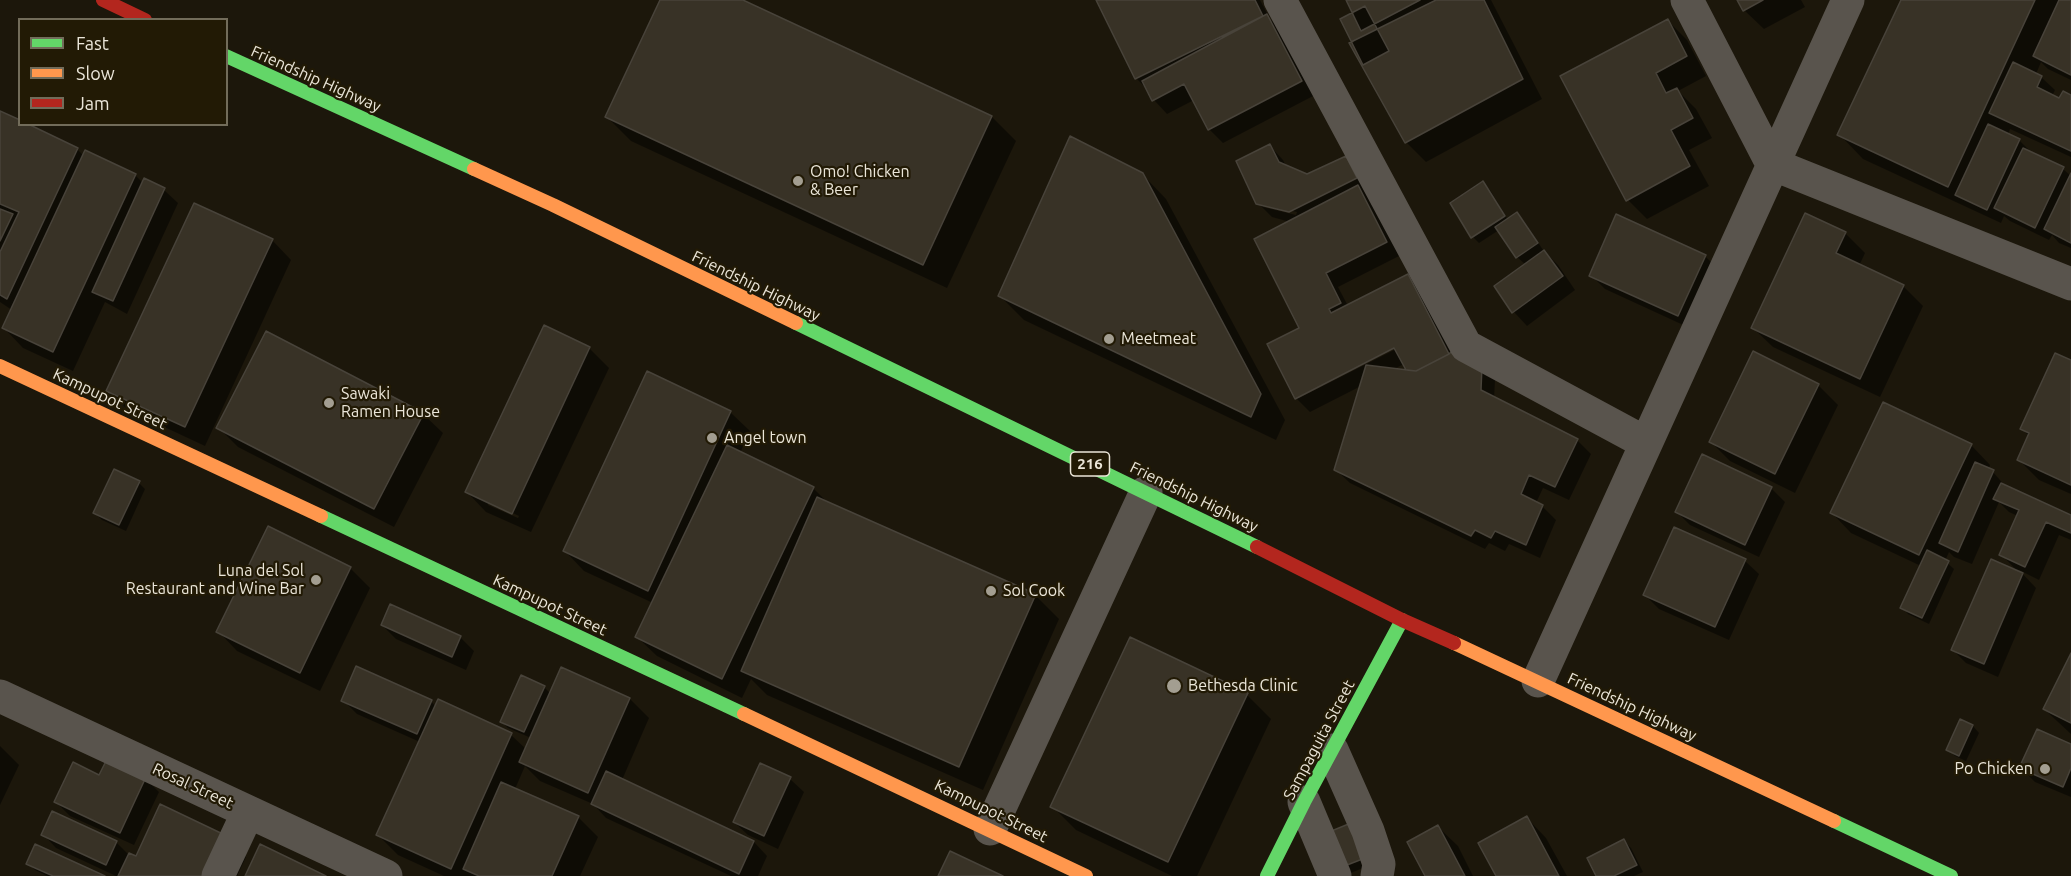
<!DOCTYPE html>
<style>
body{margin:0}
#map{position:relative;width:2071px;height:876px;overflow:hidden;background:#1c170b;font-family:Ubuntu,sans-serif}
canvas{display:block}
.legend{position:absolute;left:18px;top:18px;width:210px;height:108px;box-sizing:border-box;background:#221a05;border:2px solid #726c5a;margin:0;padding:8px 10px;list-style:none;font-size:18px;color:#ebe6d9}
.legend li{display:flex;align-items:center;gap:12px;height:30px}
.legend b{width:30px;border:2px solid #726c5a}
</style>
<div id="map">
<canvas width="2071" height="876"></canvas>
<ul class="legend">
<li><b style="height:8px;background:#63d668"></b>Fast</li>
<li><b style="height:8px;background:#ff974d"></b>Slow</li>
<li><b style="height:8px;background:#b3261e"></b>Jam</li>
</ul>
</div>
<script>
const ctx = document.querySelector('canvas').getContext('2d');
ctx.lineJoin = 'round';
function fill(path, color) {
  ctx.fillStyle = color;
  ctx.fill(path, 'evenodd');
}
function toPath(rows) {
  const path = new Path2D();
  for (const r of rows) {
    path.moveTo(r[0], r[1]);
    for (let i = 2; i < r.length; i += 2) path.lineTo(r[i], r[i + 1]);
  }
  return path;
}
function stroke(path, color, width, dash) {
  ctx.strokeStyle = color;
  ctx.lineWidth = width;
  ctx.lineCap = dash ? 'butt' : 'round';
  ctx.setLineDash(dash || []);
  ctx.stroke(path);
}
function label(font, color, halo, rows, align = 'center') {
  ctx.font = font + ' Ubuntu,sans-serif';
  ctx.lineWidth = 4.5;
  ctx.setLineDash([]);
  ctx.textBaseline = 'middle';
  ctx.strokeStyle = halo;
  ctx.fillStyle = color;
  for (const [text, x, y, turn = 0] of rows) {
    ctx.save();
    ctx.translate(x, y);
    ctx.rotate((+turn || 0) * Math.PI / 180);
    ctx.textAlign = isNaN(turn) ? turn : align;
    if (halo) ctx.strokeText(text, 0, 0);
    ctx.fillText(text, 0, 0);
    ctx.restore();
  }
}
fill(toPath([
 [662,0,740,0,992,117,1016,141,947,288,631,141,607,117],
 [1098,0,1260,0,1270,19,1281,30,1315,95,1223,143,1209,129,1194,100,1167,114,1154,100,1149,91,1137,79],
 [1347,0,1491,0,1542,99,1426,162,1406,142,1351,44,1354,42,1354,13],
 [1739,0,1801,0,1805,7,1764,29,1744,10],
 [1903,0,2071,0,2071,80,2048,69,2041,62,2036,74,2041,77,2055,90,2052,96,2060,100,2071,96,2071,157,2010,129,2008,135,2020,141,2034,155,2063,169,2071,176,2071,248,2059,243,2052,235,2049,240,2010,221,2004,216,2001,223,1863,159,1839,134],
 [1667,20,1687,40,1706,76,1678,91,1696,109,1712,138,1689,150,1709,186,1647,219,1628,200],
 [0,113,20,124,77,149,84,156,86,152,135,175,143,183,145,180,164,190,178,203,127,314,105,302,73,371,23,348,4,328,12,310,0,302],
 [1270,146,1283,160,1287,168,1307,176,1345,158,1369,192,1366,194,1372,200,1399,256,1338,287,1348,306,1408,275,1422,289,1495,380,1494,399,1577,440,1591,454,1569,500,1543,488,1536,503,1542,506,1556,520,1540,558,1509,544,1505,551,1489,543,1485,549,1350,483,1336,470,1361,386,1310,412,1296,398,1301,329,1290,222,1272,217,1258,203],
 [1263,204,1297,212,1296,215,1263,207],
 [1400,343,1402,346,1299,398,1299,395],
 [1404,364,1408,372,1392,370],
 [1142,174,1166,199,1285,420,1276,440,1024,320,1000,296],
 [1483,183,1490,190,1508,220,1517,214,1524,221,1543,250,1558,265,1575,290,1527,326,1514,312,1496,286,1526,265,1517,257,1499,230,1479,243,1473,237],
 [1845,233,1865,253,1859,266,1903,286,1923,306,1880,397,1773,347,1753,328],
 [272,240,291,260,205,446,128,410,108,391],
 [1705,256,1719,270,1692,329,1605,289,1591,275],
 [589,348,609,368,531,532,486,512,467,492],
 [488,501,519,516,518,518,488,505],
 [2071,362,2071,494,2039,480,2019,460,2029,436,2022,429],
 [1818,385,1838,405,1795,493,1730,461,1711,442],
 [730,412,750,431,740,453,813,488,830,505,1035,595,1059,619,983,790,767,695,751,679,742,698,657,656,637,637,653,603,584,571,565,551],
 [423,414,443,433,394,527,238,447,218,427],
 [1971,445,1990,465,1988,470,1993,472,2006,487,2071,516,2071,540,2059,535,2039,580,2019,570,2036,588,1998,677,1966,663,1952,649,2019,573,2001,554,2018,516,2009,512,1999,502,1972,564,1954,557,1949,552,1945,561,1954,569,1929,624,1908,614,1902,607,1921,566,1851,533,1832,513],
 [139,483,145,489,126,531,102,520,95,513],
 [1771,488,1785,502,1759,557,1690,525,1677,512],
 [1675,529,1745,561,1759,574,1729,640,1659,609,1645,595],
 [350,568,370,588,320,691,237,651,218,631],
 [382,625,460,637,474,651,466,670,396,639],
 [2071,656,2071,734,2044,709],
 [544,687,551,694,630,699,649,718,622,780,754,842,767,856,758,876,731,876,606,818,593,804,540,781,525,766,515,789,578,817,598,837,580,876,444,876,398,855,378,835,420,742,357,714,343,700,431,701,436,707,439,701,511,735,526,749,531,738,508,728,501,721],
 [1247,695,1271,719,1197,876,1172,876,1076,830,1052,806],
 [1961,721,1973,726,1979,733,1966,761,1955,756,1948,749],
 [0,746,19,765,0,805],
 [2071,746,2071,797,2035,782,2021,768],
 [761,765,790,779,804,792,778,849,748,835,734,822],
 [100,777,145,778,159,792,134,845,70,816,56,802],
 [1527,818,1546,838,1567,876,1498,876],
 [1438,827,1458,846,1473,876,1427,876],
 [1330,832,1370,865,1351,873],
 [43,834,116,842,128,854,137,858,227,837,246,857,237,876,116,876,56,848],
 [1624,841,1631,848,1643,872,1634,876,1598,876],
 [28,863,102,876,47,876,35,870]
]), '#0007');
const building = toPath([
 [660,0,743,0,992,116,923,265,605,117,660,0],
 [1096,0,1255,0,1263,16,1135,79,1096,0],
 [1346,0,1420,0,1361,31,1346,0],
 [1436,0,1484,0,1523,79,1405,143,1349,43,1436,0],
 [1737,0,1763,0,1743,11,1737,0],
 [1901,0,2035,0,1948,187,1837,135,1901,0],
 [2059,0,2071,0,2071,75,2033,56,2059,0],
 [1365,6,1389,51,1363,65,1340,19,1365,6],
 [1267,14,1302,81,1208,130,1184,84,1152,101,1142,81,1267,14],
 [1668,19,1687,56,1656,73,1666,93,1677,88,1693,118,1671,130,1690,166,1626,201,1560,76,1668,19],
 [2013,62,2042,76,2037,87,2059,98,2063,91,2071,95,2071,151,1989,113,2013,62],
 [0,111,20,120,20,124,28,124,78,148,7,299,0,295,0,252,19,212,0,204,0,111],
 [1988,124,2020,139,1987,210,1955,195,1988,124],
 [1070,136,1143,173,1261,394,1251,417,998,296,1070,136],
 [1270,144,1279,162,1307,174,1346,156,1357,178,1289,212,1256,204,1236,161,1270,144],
 [2023,148,2064,167,2035,228,1994,208,2023,148],
 [85,150,136,174,53,352,2,328,85,150],
 [2071,173,2071,243,2044,229,2071,173],
 [144,178,165,188,113,301,92,292,144,178],
 [1483,181,1505,216,1471,238,1450,203,1483,181],
 [1358,185,1387,242,1326,273,1341,303,1329,309,1331,313,1408,274,1449,354,1416,371,1406,370,1394,348,1295,399,1267,344,1299,328,1254,239,1358,185],
 [194,203,273,239,185,427,106,391,194,203],
 [0,209,13,214,0,241,0,209],
 [1517,212,1538,243,1516,258,1495,227,1517,212],
 [1805,213,1846,232,1836,253,1904,285,1860,379,1751,328,1805,213],
 [1616,214,1706,255,1678,316,1589,276,1616,214],
 [1544,250,1563,276,1512,313,1494,286,1544,250],
 [544,325,590,347,512,514,465,492,544,325],
 [266,331,424,413,374,509,216,428,266,331],
 [1454,349,1482,365,1481,390,1578,439,1555,487,1529,475,1521,494,1543,505,1526,545,1495,531,1491,538,1475,530,1471,536,1334,470,1366,365,1416,371,1449,354,1454,349],
 [1753,351,1819,384,1775,474,1709,442,1753,351],
 [2055,353,2071,360,2071,485,2017,460,2029,433,2020,429,2055,353],
 [647,371,731,411,648,591,563,551,647,371],
 [1883,402,1972,444,1919,555,1830,513,1883,402],
 [727,445,814,487,722,679,635,637,727,445],
 [1702,454,1772,487,1745,545,1675,512,1702,454],
 [1975,462,1994,470,1958,552,1939,543,1975,462],
 [114,469,140,481,119,525,93,513,114,469],
 [2001,483,2071,515,2071,533,2046,522,2025,567,1999,555,2019,510,1993,499,2001,483],
 [817,497,1036,594,959,767,741,671,817,497],
 [268,526,351,567,300,673,216,632,268,526],
 [1674,527,1746,559,1715,627,1643,595,1674,527],
 [1927,550,1949,561,1922,618,1900,608,1927,550],
 [1991,559,2023,573,1984,664,1951,650,1991,559],
 [390,604,461,636,452,657,381,625,390,604],
 [1130,637,1248,693,1168,862,1050,807,1130,637],
 [2071,653,2071,723,2043,709,2071,653],
 [356,666,432,700,417,734,341,701,356,666],
 [561,667,630,698,588,793,519,762,561,667],
 [521,675,545,686,524,732,500,722,521,675],
 [438,699,512,733,451,869,376,835,438,699],
 [1960,719,1973,725,1959,756,1946,750,1960,719],
 [2037,729,2071,744,2071,768,2063,787,2019,768,2037,729],
 [107,759,146,777,120,833,54,802,73,762,99,775,107,759],
 [760,763,791,777,764,836,733,822,760,763],
 [606,771,754,841,739,874,591,804,606,771],
 [501,782,579,816,552,876,479,876,463,869,501,782],
 [160,804,227,836,209,876,118,876,129,853,136,856,160,804],
 [52,811,117,841,106,865,41,835,52,811],
 [1527,816,1552,863,1559,876,1496,876,1478,843,1527,816],
 [1351,823,1365,858,1342,867,1329,832,1351,823],
 [1438,825,1465,876,1425,876,1407,842,1438,825],
 [1624,839,1637,865,1614,876,1596,876,1587,858,1624,839],
 [35,844,105,876,53,876,26,864,35,844],
 [260,844,326,876,245,876,260,844],
 [950,851,1003,876,938,876,950,851]
]);
fill(building, '#383226');
stroke(building, '#48433a', 1.5);
stroke(toPath([
 [1280,0,1466,346,1646,443],
 [1687,0,1772,164,2071,284],
 [1538,681,1848,0],
 [0,696,386,876],
 [1332,750,1368,831,1379,864,1377,876],
 [1304,802,1335,876],
 [990,829,1146,492],
 [218,876,248,812]
]), '#59544d', 33);
stroke(toPath([
 [226,56,474,169],
 [796,323,1257,547],
 [321,516,744,714],
 [1834,821,1951,876],
 [1267,876,1304,802,1402,620]
]), '#63d668', 14);
stroke(toPath([
 [474,169,553,205,796,323],
 [0,366,321,516],
 [1454,643,1834,821],
 [744,714,1086,876]
]), '#ff974d', 14);
stroke(toPath([
 [103,0,145,20],
 [1257,547,1402,620,1454,643]
]), '#b3261e', 14);
for (const [x, y, r, color] of [
 [798,181,6,"#a39e91"],
 [1109,339,6,"#a39e91"],
 [329,403,6,"#a39e91"],
 [712,438,6,"#a39e91"],
 [316,580,6,"#a39e91"],
 [991,591,6,"#a39e91"],
 [1174,686,8,"#a39e91"],
 [2045,769,6,"#a39e91"]
]) {
  const dot = new Path2D();
  dot.arc(x, y, r, 0, 2 * Math.PI);
  ctx.fillStyle = color;
  ctx.fill(dot);
  stroke(dot, '#221a05', 2);
}
for (const [x, y, w] of [
 [1090,464,39]
]) {
  const box = new Path2D();
  box.roundRect(x - w / 2, y - 12, w, 24, 4.5);
  ctx.fillStyle = '#221a05';
  ctx.fill(box);
  stroke(box, '#ebe6d9', 1.5);
}
label('bold 15px', '#ebe6d9', null, [
 ["216",1090,464]
]);
label('16px', '#ebe6d9', '#221a05', [
 ["Friendship Highway",316,79,24],
 ["Friendship Highway",756,286,26],
 ["Kampupot Street",110,399,25],
 ["Friendship Highway",1194,497,26],
 ["Kampupot Street",550,605,25],
 ["Friendship Highway",1632,707,25],
 ["Sampaguita Street",1319,740,-62],
 ["Rosal Street",193,786,25],
 ["Kampupot Street",991,811,26]
]);
label('16px', '#ebe6d9', '#221a05', [
 ["Omo! Chicken",810,172],
 ["& Beer",810,190],
 ["Meetmeat",1121,339],
 ["Sawaki",341,394],
 ["Ramen House",341,412],
 ["Angel town",724,438],
 ["Luna del Sol",304,571,"right"],
 ["Restaurant and Wine Bar",304,589,"right"],
 ["Sol Cook",1003,591],
 ["Bethesda Clinic",1188,686],
 ["Po Chicken",2033,769,"right"]
], 'left');
</script>
